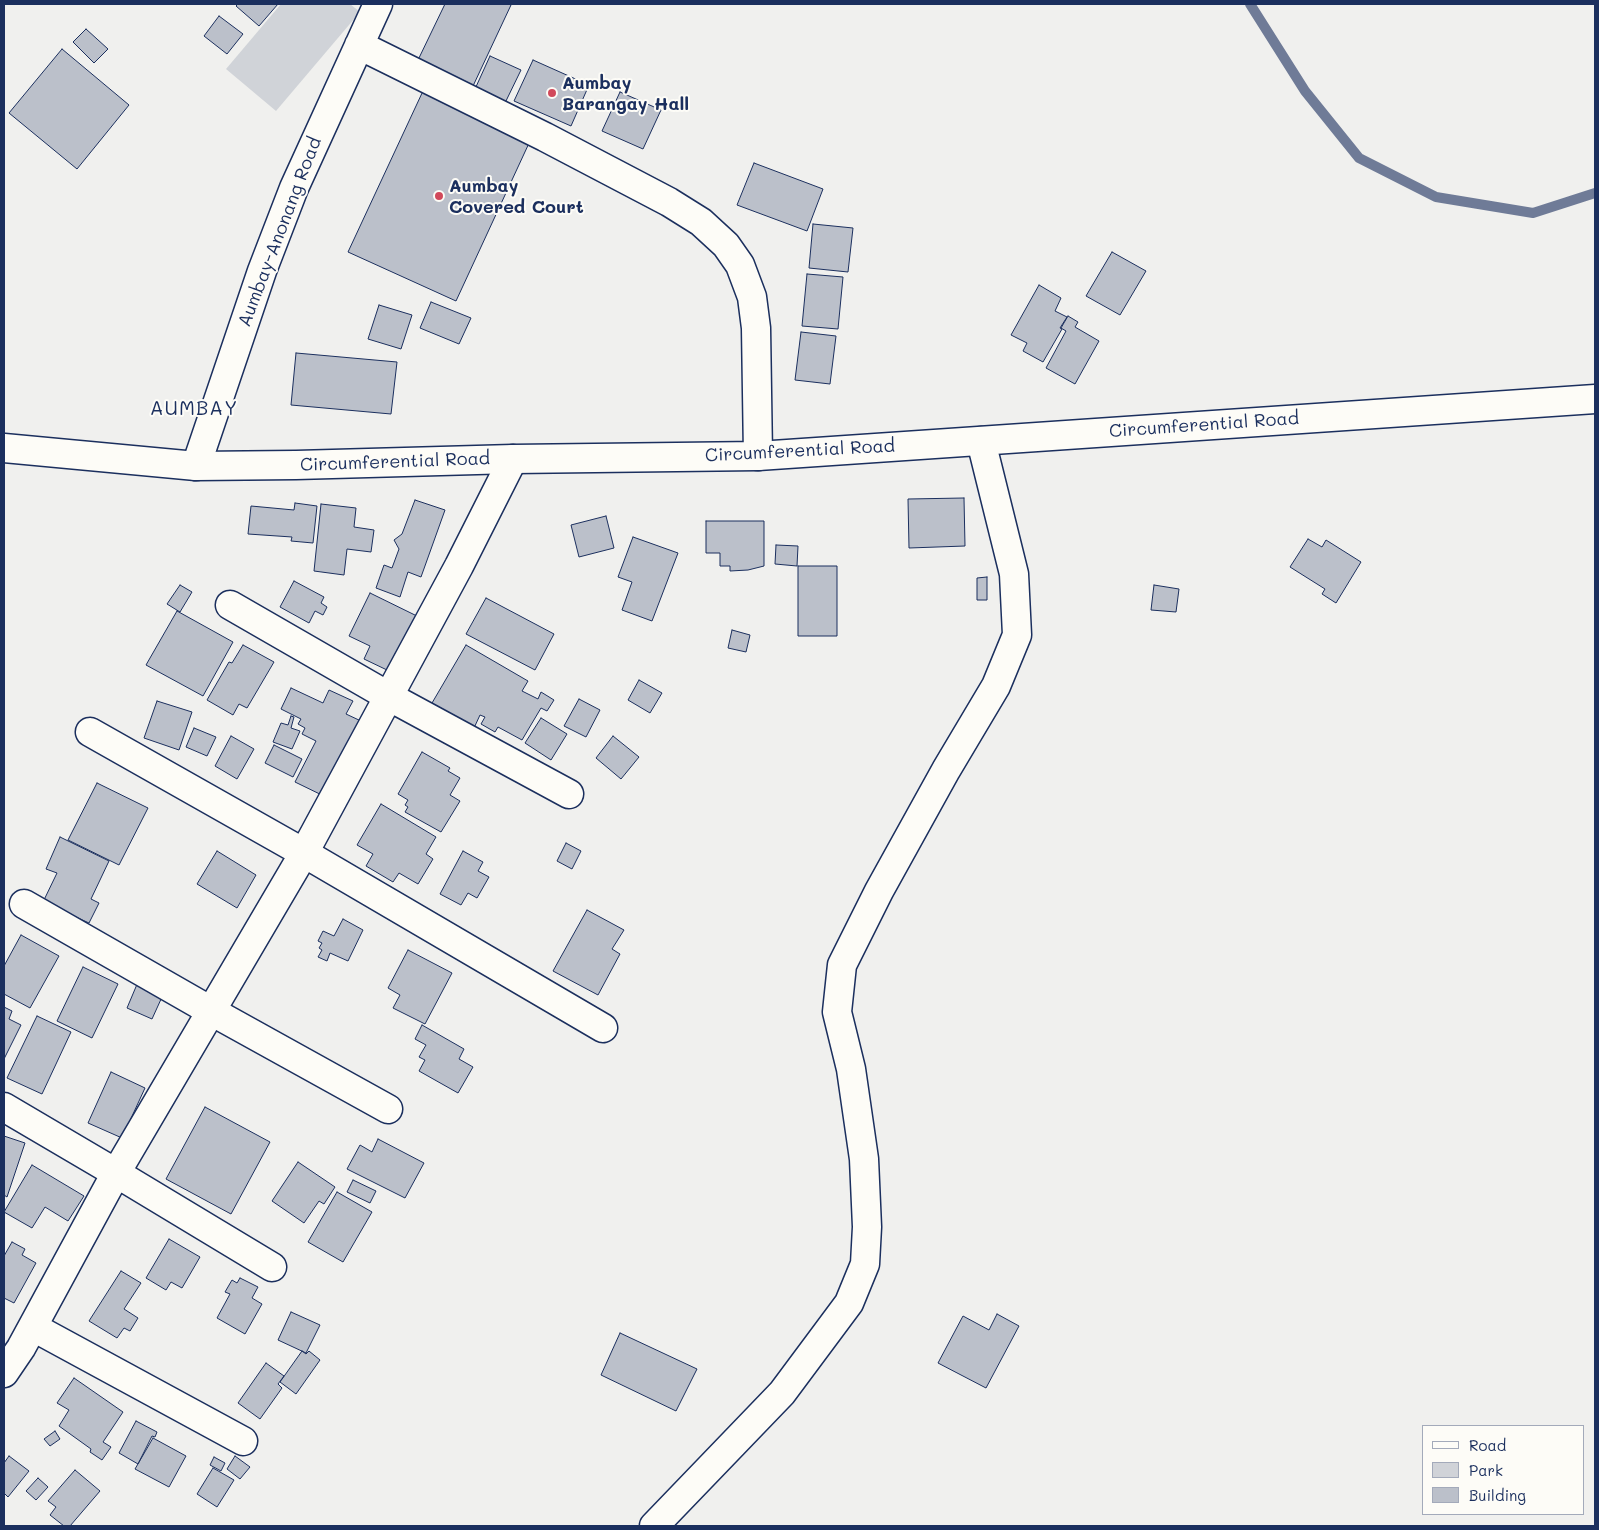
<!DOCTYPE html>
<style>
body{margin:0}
#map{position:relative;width:1599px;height:1530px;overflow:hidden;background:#f0f0ee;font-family:Mali,sans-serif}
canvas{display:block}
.frame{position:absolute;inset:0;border:5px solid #1b2f5e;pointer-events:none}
.legend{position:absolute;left:1422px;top:1425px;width:162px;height:90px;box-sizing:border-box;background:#fdfcf7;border:1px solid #a3aaba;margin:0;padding:6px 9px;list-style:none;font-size:15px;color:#1b2f5e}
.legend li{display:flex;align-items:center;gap:10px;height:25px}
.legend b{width:25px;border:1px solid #a3aaba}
</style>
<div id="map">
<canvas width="1599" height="1530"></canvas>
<div class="frame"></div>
<ul class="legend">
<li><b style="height:6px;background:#fdfcf7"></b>Road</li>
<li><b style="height:14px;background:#d0d3d8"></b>Park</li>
<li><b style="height:14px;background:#bbc0ca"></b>Building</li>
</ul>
</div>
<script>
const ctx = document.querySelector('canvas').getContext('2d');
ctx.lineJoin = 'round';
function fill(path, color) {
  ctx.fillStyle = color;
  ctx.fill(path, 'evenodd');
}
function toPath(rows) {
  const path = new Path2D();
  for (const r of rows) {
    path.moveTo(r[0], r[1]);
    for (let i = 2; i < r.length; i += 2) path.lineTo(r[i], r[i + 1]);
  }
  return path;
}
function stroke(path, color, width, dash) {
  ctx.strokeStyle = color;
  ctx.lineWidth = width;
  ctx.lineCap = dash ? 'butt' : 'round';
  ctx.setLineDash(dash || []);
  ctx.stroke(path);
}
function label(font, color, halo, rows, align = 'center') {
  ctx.font = font + ' Mali,sans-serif';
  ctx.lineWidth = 4;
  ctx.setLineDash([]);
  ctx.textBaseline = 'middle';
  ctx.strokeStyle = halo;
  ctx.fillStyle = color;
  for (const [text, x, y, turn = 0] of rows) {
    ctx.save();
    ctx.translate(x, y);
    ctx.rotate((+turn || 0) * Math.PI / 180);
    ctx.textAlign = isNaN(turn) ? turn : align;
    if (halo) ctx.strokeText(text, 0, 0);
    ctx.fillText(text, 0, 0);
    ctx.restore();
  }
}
fill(toPath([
 [281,4,350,4,360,12,276,111,226,69]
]), '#d0d3d8');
stroke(toPath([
 [1250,4,1305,91,1359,158,1436,197,1533,213,1595,193]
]), '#6f7b97', 10);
const building = toPath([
 [238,4,278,4,259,26,236,6,238,4],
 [445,4,508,4,511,5,473,86,418,60,445,4],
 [219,16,243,34,227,54,204,36,219,16],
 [86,29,108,49,94,63,73,42,86,29],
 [62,49,129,105,77,169,9,113,62,49],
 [490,56,521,70,505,103,475,89,490,56],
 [533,60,589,85,571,126,514,101,533,60],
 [423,91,530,141,456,301,348,252,423,91],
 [620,92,661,110,643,149,602,131,620,92],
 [754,163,823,189,807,231,737,205,754,163],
 [813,224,853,228,848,272,809,268,813,224],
 [1112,252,1146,271,1120,315,1086,296,1112,252],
 [807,274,843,277,838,329,802,326,807,274],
 [1039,285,1061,298,1055,311,1067,317,1060,328,1062,329,1043,362,1023,351,1027,343,1011,335,1039,285],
 [431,302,471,318,459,344,420,328,431,302],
 [379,305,412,315,401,349,368,339,379,305],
 [1068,316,1078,322,1075,327,1099,341,1075,384,1046,368,1066,331,1061,328,1068,316],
 [801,332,836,336,830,384,795,380,801,332],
 [296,353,397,362,391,414,291,405,296,353],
 [964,498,965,546,909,548,908,499,964,498],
 [415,500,445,510,421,577,408,572,400,597,376,588,384,565,392,568,399,549,394,540,402,534,415,500],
 [295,503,317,506,313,543,291,541,292,537,248,534,251,506,294,510,295,503],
 [321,504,356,508,354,527,374,530,371,552,347,549,344,575,314,571,321,504],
 [606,516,614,548,579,557,571,525,606,516],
 [706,521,764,521,764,566,748,570,730,571,730,566,720,566,720,553,706,553,706,521],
 [633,537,678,553,652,621,622,610,632,582,618,577,633,537],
 [1308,539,1322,547,1326,540,1361,562,1336,603,1322,594,1325,589,1290,567,1308,539],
 [776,545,798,546,797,566,775,564,776,545],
 [798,566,837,566,837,636,798,636,798,566],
 [987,577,987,600,977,600,977,578,987,577],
 [294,581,324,597,321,603,327,607,323,615,315,611,309,623,280,607,294,581],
 [180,585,192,592,180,612,167,604,180,585],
 [1154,585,1179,589,1176,612,1151,610,1154,585],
 [370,593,421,618,403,655,396,652,387,670,364,659,370,646,349,636,370,593],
 [486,598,554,634,535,670,466,634,486,598],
 [177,611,233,642,203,696,146,665,177,611],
 [732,630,750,635,746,652,728,648,732,630],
 [243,645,274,662,247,708,239,704,233,715,207,700,229,662,232,663,243,645],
 [466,645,528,681,522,691,538,699,541,692,554,700,547,711,541,708,522,740,498,727,495,732,481,724,485,717,480,715,474,728,432,703,466,645],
 [639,680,662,693,650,713,628,700,639,680],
 [291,688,323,703,329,690,353,701,346,714,361,721,328,798,295,782,316,741,302,734,305,728,298,724,301,719,281,709,291,688],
 [579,699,600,710,586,737,564,726,579,699],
 [157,701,192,712,179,750,144,738,157,701],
 [291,716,294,717,291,728,300,731,292,749,273,742,281,723,288,725,291,716],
 [541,718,567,734,551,760,525,743,541,718],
 [194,728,216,737,207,756,186,747,194,728],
 [231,736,254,749,237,779,215,766,231,736],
 [613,736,639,757,621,779,596,758,613,736],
 [274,745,302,759,293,777,265,763,274,745],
 [422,752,450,768,448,771,460,778,450,795,460,801,441,832,405,812,408,807,405,805,408,800,398,794,422,752],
 [97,783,148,808,119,865,68,840,97,783],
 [381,804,436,837,426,854,433,859,418,884,399,873,393,882,366,866,373,854,357,845,381,804],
 [60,837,109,861,91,899,99,903,89,923,43,902,57,873,46,869,60,837],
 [566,843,581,851,572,869,557,861,566,843],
 [217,851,256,875,237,908,197,884,217,851],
 [463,851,483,862,478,871,489,877,477,898,468,893,461,905,440,894,463,851],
 [587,910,624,930,612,949,620,954,598,995,553,971,587,910],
 [343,919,363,930,348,961,330,953,327,961,318,957,322,950,319,948,322,943,318,941,323,931,334,936,343,919],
 [21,935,59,956,30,1008,4,994,4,966,21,935],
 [408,950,452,973,425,1024,393,1008,400,995,388,988,408,950],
 [83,967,118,984,92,1038,57,1021,83,967],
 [138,982,162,997,152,1019,127,1008,138,982],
 [4,1007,12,1011,9,1019,21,1025,4,1059,4,1007],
 [37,1016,71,1032,42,1094,7,1078,37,1016],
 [422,1025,464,1049,459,1059,473,1067,458,1093,419,1071,425,1060,419,1057,426,1045,415,1039,422,1025],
 [111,1072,145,1088,122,1138,88,1123,111,1072],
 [205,1107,270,1142,231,1214,166,1179,205,1107],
 [4,1136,25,1143,7,1197,4,1195,4,1136],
 [378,1139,424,1163,405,1198,347,1169,360,1145,372,1152,378,1139],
 [298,1162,335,1187,324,1204,319,1201,304,1223,272,1201,298,1162],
 [32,1165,84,1196,68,1221,45,1207,32,1228,4,1212,32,1165],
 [353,1180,376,1191,370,1203,347,1192,353,1180],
 [337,1192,372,1212,343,1262,308,1242,337,1192],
 [169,1239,200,1257,182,1288,171,1282,166,1290,146,1278,169,1239],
 [12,1242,25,1249,22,1255,36,1263,14,1303,4,1298,4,1256,12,1242],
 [121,1271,141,1283,124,1309,138,1318,130,1331,124,1328,117,1338,89,1321,121,1271],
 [240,1278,258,1287,252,1298,262,1304,245,1334,217,1318,230,1294,225,1292,232,1280,237,1283,240,1278],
 [291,1312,320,1325,306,1353,278,1340,291,1312],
 [997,1314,1019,1326,986,1388,938,1363,963,1316,989,1330,997,1314],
 [620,1333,697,1369,676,1411,601,1375,620,1333],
 [302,1351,306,1354,309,1351,320,1360,296,1394,280,1382,302,1351],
 [266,1363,284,1376,278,1384,282,1388,260,1419,238,1403,266,1363],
 [74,1378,123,1412,103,1442,111,1447,102,1460,90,1452,91,1449,59,1426,69,1410,57,1403,74,1378],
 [136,1421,157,1432,155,1437,152,1436,138,1464,119,1453,136,1421],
 [55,1431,60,1439,50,1446,44,1439,55,1431],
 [153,1438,186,1456,169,1487,135,1469,153,1438],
 [9,1456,29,1471,8,1497,4,1493,4,1463,9,1456],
 [235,1456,250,1467,240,1479,227,1469,235,1456],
 [214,1457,225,1463,221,1471,210,1465,214,1457],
 [213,1468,234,1480,217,1507,197,1494,213,1468],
 [75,1470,100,1491,70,1526,64,1526,50,1515,56,1507,48,1501,75,1470],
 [38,1478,48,1487,36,1500,26,1491,38,1478]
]);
fill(building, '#bbc0ca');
stroke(building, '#1b2f5e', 1);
const minor = toPath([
 [359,45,545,137,669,202,701,222,726,245,740,265,752,297,756,328,758,456],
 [196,466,262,271,294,188,378,4],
 [230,605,388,696,569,794],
 [90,732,304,853,603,1028],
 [24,904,211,1011,388,1109],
 [4,1107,116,1173,272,1267],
 [33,1327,243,1441],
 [4,1373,21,1348,116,1173,304,853,459,566,513,459],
 [654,1526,782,1393,849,1303,865,1264,867,1227,864,1159,851,1069,837,1012,842,965,879,891,946,770,996,686,1017,635,1014,574,981,441]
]);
const major = toPath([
 [4,448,196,466,296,465,513,459,758,456,1595,399]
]);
stroke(minor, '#1b2f5e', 31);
stroke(major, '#1b2f5e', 31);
stroke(minor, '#fdfcf7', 28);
stroke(major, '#fdfcf7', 28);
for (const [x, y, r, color] of [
 [552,93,5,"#d1495b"],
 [439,196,5,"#d1495b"]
]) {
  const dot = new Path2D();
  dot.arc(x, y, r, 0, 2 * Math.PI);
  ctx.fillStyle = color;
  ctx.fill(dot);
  stroke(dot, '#fdfcf7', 2);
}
label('bold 18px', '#1b2f5e', '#fdfcf7', [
 ["Aumbay",562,83],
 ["Barangay Hall",562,104],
 ["Aumbay",449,186],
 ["Covered Court",449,207]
], 'left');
label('18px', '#1b2f5e', '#fdfcf7', [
 ["Aumbay-Anonang Road",280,232,-69],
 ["Circumferential Road",1204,425,-4],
 ["Circumferential Road",800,451,-3],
 ["Circumferential Road",395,462,-2]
]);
ctx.letterSpacing = '1px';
label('20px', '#1b2f5e', '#fdfcf7', [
 ["AUMBAY",194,409]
]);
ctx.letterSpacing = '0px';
</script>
